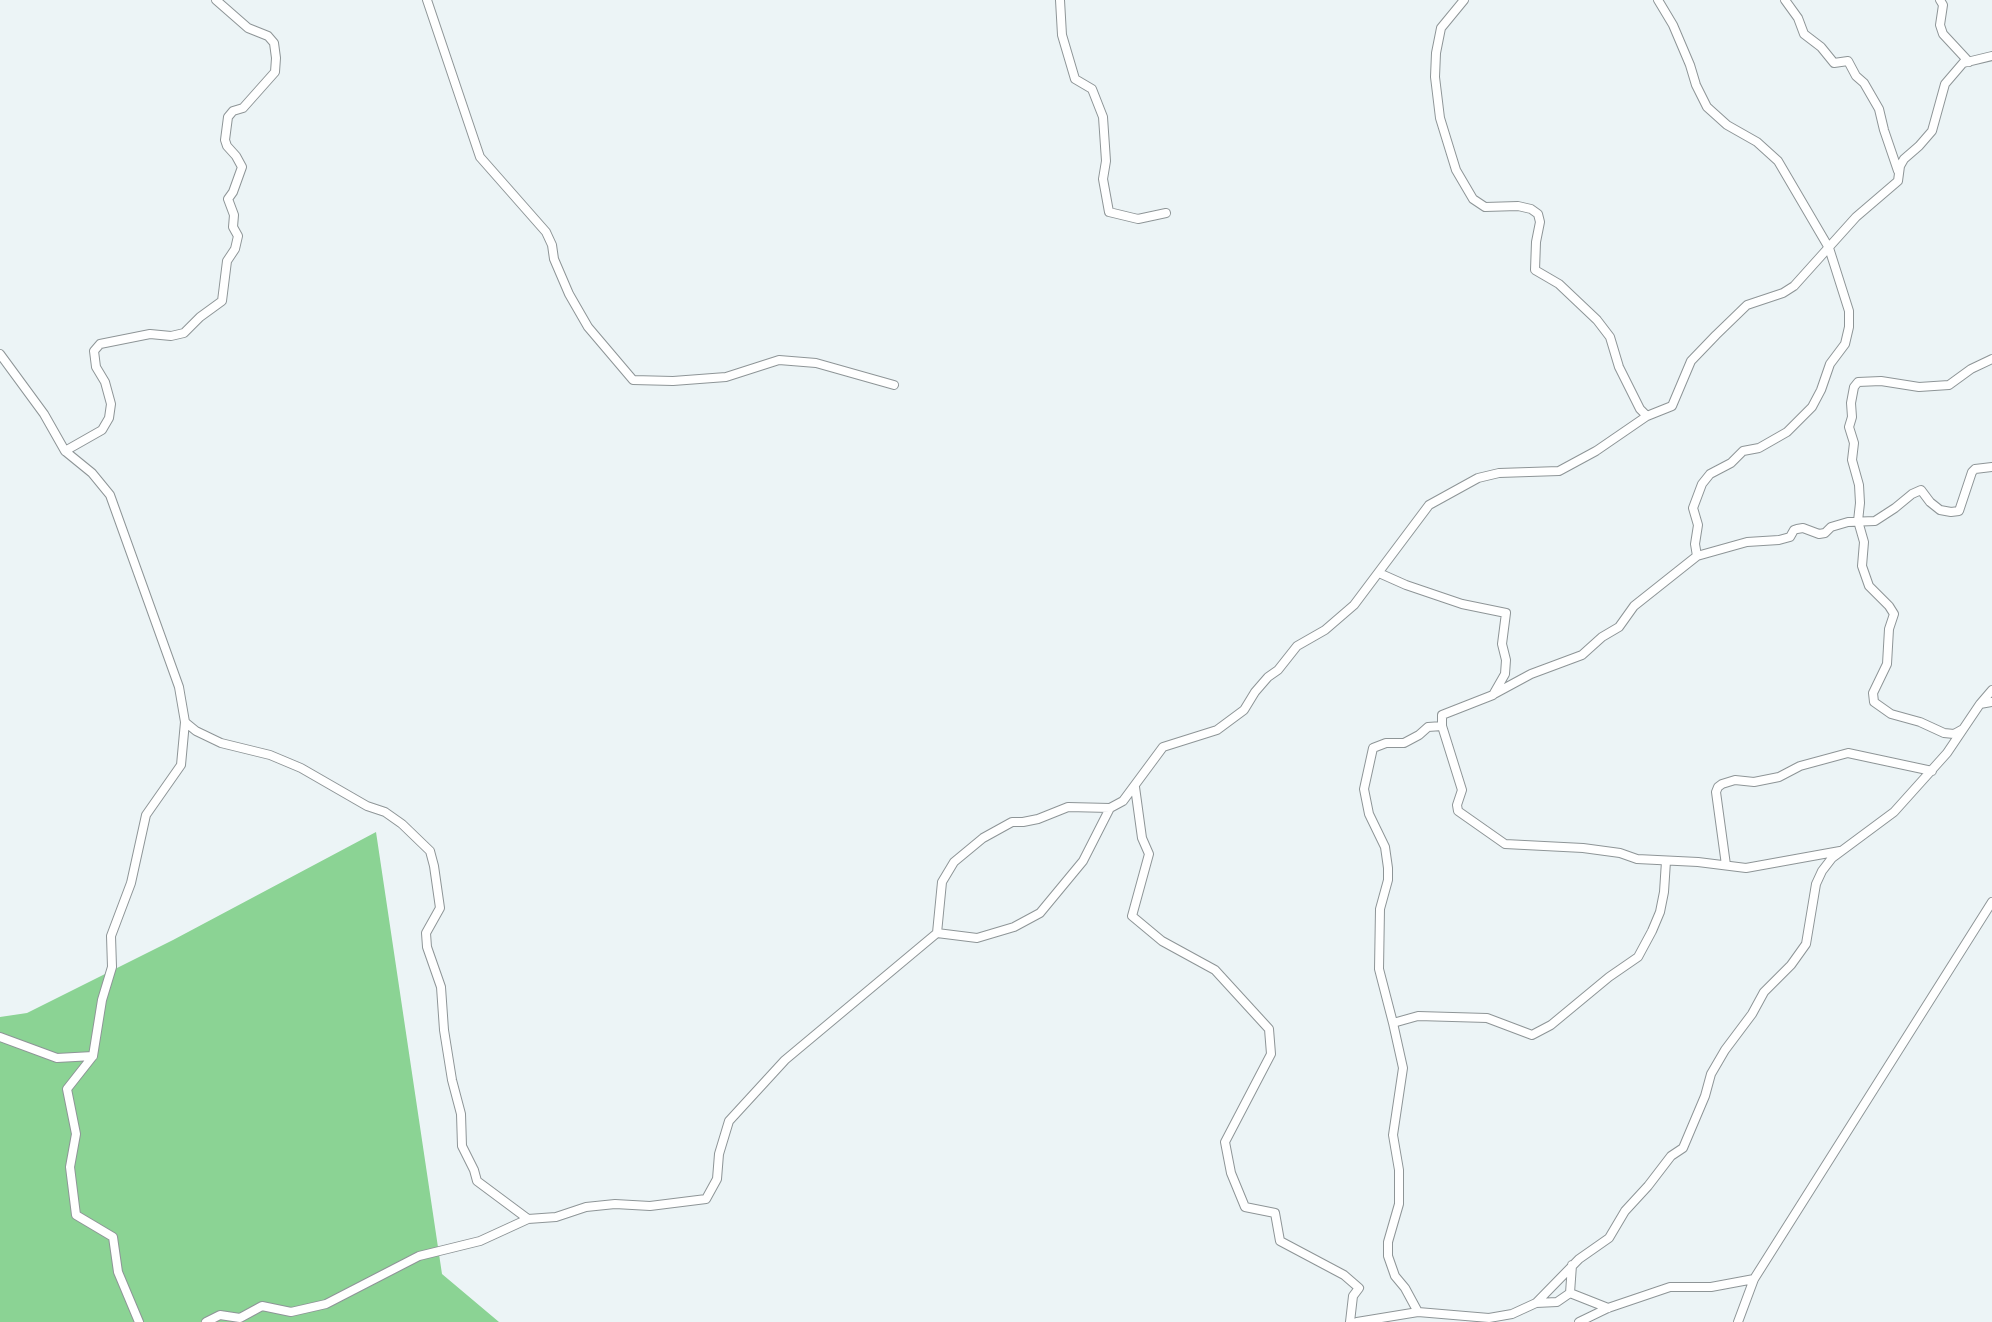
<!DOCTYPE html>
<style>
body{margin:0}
canvas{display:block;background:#ecf4f6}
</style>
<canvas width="1992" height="1322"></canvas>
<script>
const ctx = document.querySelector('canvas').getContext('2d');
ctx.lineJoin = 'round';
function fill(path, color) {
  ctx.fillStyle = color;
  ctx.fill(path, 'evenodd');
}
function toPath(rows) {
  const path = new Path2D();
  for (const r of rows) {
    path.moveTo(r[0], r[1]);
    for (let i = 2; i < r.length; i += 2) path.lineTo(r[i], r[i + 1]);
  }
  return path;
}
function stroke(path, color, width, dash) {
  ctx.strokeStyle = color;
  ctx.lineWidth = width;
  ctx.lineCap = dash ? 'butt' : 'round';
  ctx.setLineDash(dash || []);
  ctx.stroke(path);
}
fill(toPath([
 [376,832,442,1274,499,1322,0,1322,0,1017,27,1013,173,940]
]), '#8bd394');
const street = toPath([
 [427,0,480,157,546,232,552,245,554,259,569,294,588,327,633,380,673,381,726,377,779,360,816,363,894,385],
 [1060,0,1062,35,1075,79,1092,89,1103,117,1106,161,1103,179,1109,212,1138,219,1166,213],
 [1464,0,1441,28,1436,53,1435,77,1440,118,1456,170,1473,199,1485,207,1518,206,1531,209,1538,214,1540,222,1536,242,1535,270,1559,284,1597,320,1610,337,1619,367,1640,409,1647,416],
 [1658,0,1673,25,1690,65,1696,85,1707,107,1727,125,1757,142,1778,161,1829,248,1849,311,1849,327,1845,344,1830,364,1821,390,1812,407,1787,432,1759,448,1743,451,1731,463,1710,474,1702,484,1693,508,1698,525,1695,544,1697,556],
 [1785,0,1798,18,1804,34,1821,47,1834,63,1848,61,1856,76,1864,83,1879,109,1884,130,1898,171],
 [1940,0,1943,5,1940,25,1943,34,1969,62],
 [0,354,44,414,65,451,92,473,110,495,179,687,185,722,196,731,221,743,270,755,301,768,367,806,385,812,402,824,430,851,434,866,440,908,426,933,427,947,441,987,444,1030,452,1080,461,1114,462,1146,474,1170,477,1181,528,1219],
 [65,451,102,430,109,418,111,404,105,382,96,367,94,351,100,344,150,334,171,336,184,333,200,317,222,301,227,261,235,249,238,236,233,227,234,215,228,199,233,192,242,167,236,156,227,146,225,140,228,117,233,111,243,108,275,72,276,58,274,43,268,36,248,28,216,0],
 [1379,573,1406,585,1462,604,1506,613,1502,644,1506,660,1505,674,1493,695,1442,715,1442,726,1462,790,1457,805,1458,811,1505,844,1583,848,1620,853,1637,859,1698,862,1746,868,1840,851],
 [1494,694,1531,674,1582,655,1602,637,1619,627,1634,606,1697,556,1747,542,1779,540,1790,537,1794,530,1797,529,1803,528,1819,534,1825,533,1831,527,1848,522,1875,521,1895,508,1912,494,1921,490,1930,502,1940,510,1951,512,1959,511,1972,472,1975,469,1992,467],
 [1980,704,1992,690],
 [1963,729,1954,734,1944,733,1920,722,1891,714,1874,702,1873,693,1887,664,1889,629,1894,614,1889,606,1869,586,1862,566,1864,542,1858,521,1860,503,1859,485,1852,460,1854,443,1849,427,1852,417,1851,403,1854,387,1858,382,1881,381,1919,387,1949,385,1971,369,1992,359],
 [1135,787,1142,838,1149,854,1132,916,1162,941,1215,970,1269,1029,1271,1054,1225,1142,1231,1173,1245,1207,1275,1213,1280,1241,1344,1275,1359,1288,1353,1296,1350,1322],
 [1726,865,1716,792,1718,787,1722,784,1735,780,1754,782,1779,777,1800,766,1848,753,1932,771],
 [937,933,942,882,954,862,983,838,1012,822,1023,822,1038,819,1068,807,1110,808],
 [1393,1023,1418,1016,1487,1018,1532,1035,1551,1025,1609,977,1638,957,1652,931,1660,912,1664,892,1666,861],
 [0,1037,57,1058,93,1056],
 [1570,1293,1572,1265],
 [1536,1303,1557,1302,1570,1293,1608,1308],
 [1418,1312,1405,1288,1395,1276,1388,1256,1388,1242,1399,1204,1399,1170,1393,1135,1403,1068,1393,1023,1379,969,1380,909,1388,880,1388,868,1385,847,1369,814,1364,789,1373,748,1386,743,1404,743,1419,735,1428,727,1442,726],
 [139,1322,118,1272,113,1237,76,1215,70,1167,76,1134,67,1089,93,1056,102,1000,112,967,111,936,131,883,146,815,181,765,185,722],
 [206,1322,220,1315,240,1318,262,1306,291,1312,326,1304,419,1256,480,1241,528,1219,556,1217,586,1207,615,1204,650,1206,706,1199,717,1179,719,1154,729,1121,785,1060,937,933,977,938,1014,927,1040,913,1083,861,1110,808,1123,801,1163,747,1217,730,1244,710,1255,692,1268,677,1278,670,1297,646,1325,630,1354,605,1429,505,1478,478,1499,473,1559,471,1596,451,1647,416,1672,406,1691,361,1716,335,1747,305,1783,293,1794,286,1856,217,1898,181,1900,166,1904,159,1919,146,1932,131,1945,84,1963,63,1992,56],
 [1357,1322,1418,1312,1489,1318,1512,1314,1536,1303,1579,1259,1609,1238,1625,1211,1648,1186,1671,1156,1683,1148,1705,1096,1711,1074,1725,1050,1752,1014,1764,992,1791,965,1806,944,1816,884,1822,871,1832,858,1894,812,1947,753,1980,704,1992,702],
 [1579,1322,1608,1308,1670,1287,1711,1287,1754,1279],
 [1738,1322,1754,1279,1992,902]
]);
stroke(street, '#8e9597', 10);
stroke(street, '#fff', 8);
</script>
